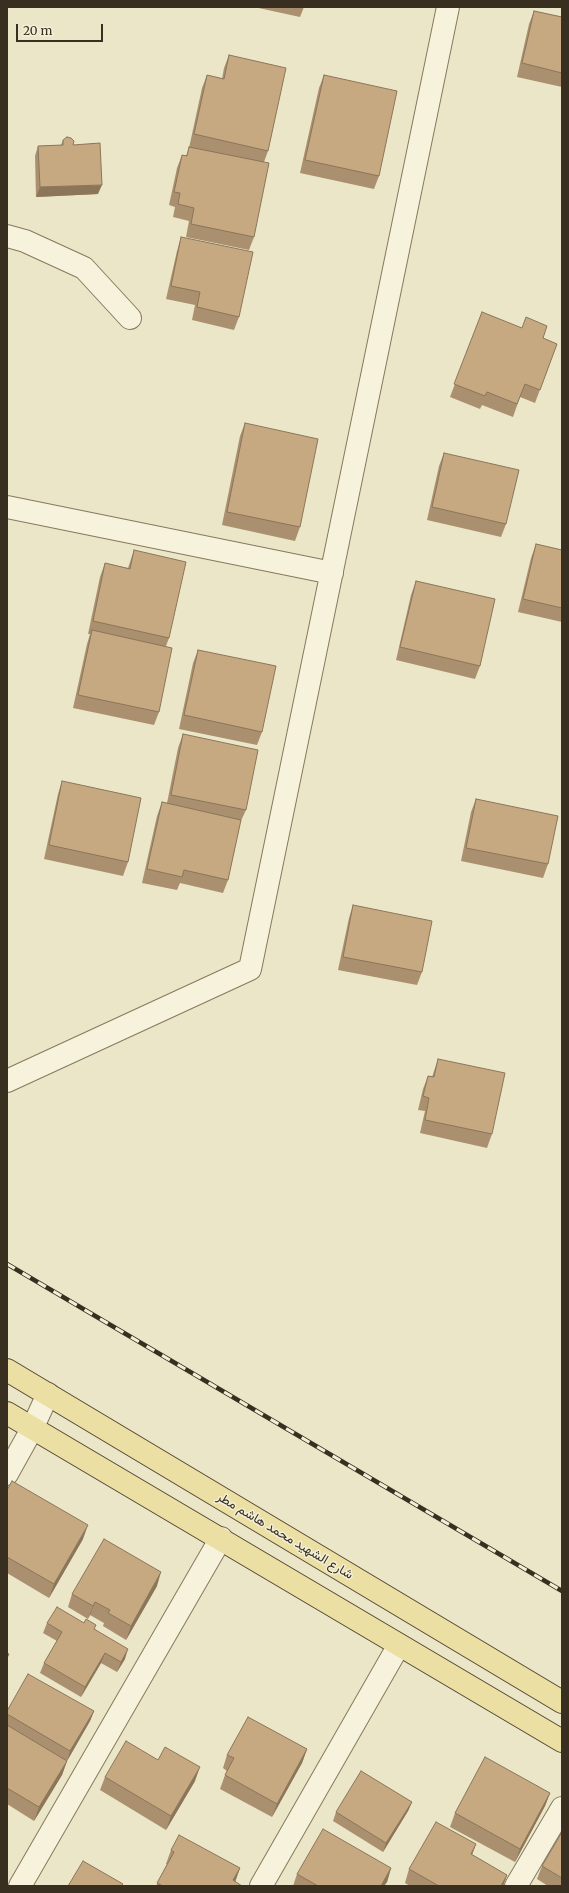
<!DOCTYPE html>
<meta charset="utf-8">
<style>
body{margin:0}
#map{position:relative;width:569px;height:1893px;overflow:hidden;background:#ebe6c8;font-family:Merriweather,serif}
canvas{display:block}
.frame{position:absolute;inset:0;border:8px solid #382f21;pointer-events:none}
.scale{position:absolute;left:16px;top:24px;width:87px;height:18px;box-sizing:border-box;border:2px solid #382f21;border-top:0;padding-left:5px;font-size:12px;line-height:14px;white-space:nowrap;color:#382f21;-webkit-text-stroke:3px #f3efd7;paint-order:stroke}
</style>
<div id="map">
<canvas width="569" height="1893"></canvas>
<div class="frame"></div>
<div class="scale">20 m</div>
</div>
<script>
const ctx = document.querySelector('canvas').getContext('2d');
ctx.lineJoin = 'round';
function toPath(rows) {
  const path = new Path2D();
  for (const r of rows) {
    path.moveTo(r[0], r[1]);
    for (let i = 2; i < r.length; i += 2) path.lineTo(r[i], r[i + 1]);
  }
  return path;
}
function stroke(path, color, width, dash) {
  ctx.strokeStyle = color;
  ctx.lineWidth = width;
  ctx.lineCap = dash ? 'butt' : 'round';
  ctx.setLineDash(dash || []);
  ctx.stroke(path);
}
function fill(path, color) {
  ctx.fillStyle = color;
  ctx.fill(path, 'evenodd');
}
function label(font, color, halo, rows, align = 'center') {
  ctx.font = font + ' Merriweather,Vazirmatn,serif';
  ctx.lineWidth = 3;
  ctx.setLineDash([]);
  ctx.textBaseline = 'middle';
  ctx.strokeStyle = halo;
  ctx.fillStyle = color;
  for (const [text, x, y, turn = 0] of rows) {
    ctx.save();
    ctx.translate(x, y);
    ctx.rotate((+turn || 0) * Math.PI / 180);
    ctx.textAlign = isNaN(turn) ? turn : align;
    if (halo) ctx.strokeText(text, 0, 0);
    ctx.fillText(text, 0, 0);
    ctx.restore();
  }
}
const street = toPath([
 [7,236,25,241,84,268,130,318],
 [7,507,332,573],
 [7,1081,250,969,448,7],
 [7,1474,32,1429,48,1394],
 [20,1886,221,1538],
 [261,1886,399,1645],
 [516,1886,562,1808]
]);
const primary = toPath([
 [7,1370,562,1702],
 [7,1413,562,1741]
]);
stroke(street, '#86795f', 24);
stroke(primary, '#544732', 24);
stroke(street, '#f6f2db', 22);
stroke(primary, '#ebdfa4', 22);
const rail = toPath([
 [7,1264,562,1591]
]);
stroke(rail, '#382f21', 4.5);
stroke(rail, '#f3efd7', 3, [9]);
fill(toPath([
 [254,7,304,7,300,17],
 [534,11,562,17,562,87,517,77,529,24],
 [229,55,268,151,264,162,254,237,249,250,186,237,189,221,173,217,175,207,169,205,177,168,182,155,186,156,189,148,202,88,207,75,222,79,224,68],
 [324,75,379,176,374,189,300,173,319,88],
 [63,140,73,145,98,194,36,197,35,156,38,146,61,145],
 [181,237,239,317,234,330,192,320,195,305,166,299,177,251],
 [482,312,543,338,557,344,535,403,520,397,513,417,482,405,480,409,450,397],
 [245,423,300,527,295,541,222,525,240,436],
 [444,453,506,524,501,537,427,520,439,466],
 [536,544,562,550,562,622,518,612,531,558],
 [134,550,169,638,166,646,159,712,154,725,73,708,87,644,90,634,88,634,100,577,105,563,128,568],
 [416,581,480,666,475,679,396,660,411,595],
 [198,650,262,732,257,745,179,729,193,663],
 [183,734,246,810,240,823,228,880,223,893,180,883,177,890,142,883,157,816,162,802,167,803,178,748],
 [62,781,128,862,123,876,44,859,58,794],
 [476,799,548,864,543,878,461,861,471,812],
 [353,905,422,972,417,985,338,970,349,918],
 [438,1059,492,1134,487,1148,420,1133,425,1111,418,1110,423,1089,428,1076,432,1077],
 [7,1490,83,1539,49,1598,7,1573],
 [157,1586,126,1640,103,1626,104,1623,90,1615,88,1619,68,1607,72,1594],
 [47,1623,84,1623,95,1629,125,1659,117,1672,101,1663,81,1697,40,1673,44,1663,57,1641,43,1633],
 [7,1711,94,1711,90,1721,67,1761,62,1775,34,1821,7,1804],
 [307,1749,302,1763,272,1817,220,1789,225,1775,227,1771,223,1768,227,1755],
 [158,1760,195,1781,166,1830,100,1790,105,1777],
 [550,1793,545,1806,515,1862,450,1827,455,1813],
 [412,1802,408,1811,383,1852,333,1821,336,1812],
 [562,1832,562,1886,548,1886,537,1879,542,1866],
 [476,1844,472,1855,507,1875,503,1886,410,1886,405,1883,409,1869],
 [171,1850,240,1868,235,1882,242,1886,156,1886,167,1864,166,1864],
 [391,1868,387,1882,384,1886,293,1886,297,1874]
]), '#aa906f');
fill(toPath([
 [102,185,98,194,36,197,40,187],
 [88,1525,83,1539,49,1598,54,1584],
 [161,1572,157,1586,126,1640,131,1626],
 [95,1602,90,1615,88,1619,93,1606],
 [128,1649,125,1659,117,1672,121,1662],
 [105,1653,101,1663,81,1697,85,1687],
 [94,1711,90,1721,67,1761,70,1751],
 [307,1749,302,1763,272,1817,277,1804],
 [67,1761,62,1775,34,1821,39,1807],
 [200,1767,195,1781,166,1830,171,1816],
 [550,1793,545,1806,515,1862,520,1849],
 [412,1802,408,1811,383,1852,386,1843],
 [476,1844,471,1857,471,1854],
 [240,1868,235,1882,233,1880],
 [391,1868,387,1882,384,1886,381,1886],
 [507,1875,503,1886,501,1886]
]), '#8b765a');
const building = toPath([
 [534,11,562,17,562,73,522,63,534,11],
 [229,55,286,68,268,151,194,134,207,75,224,79,229,55],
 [324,75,397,91,379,176,305,160,324,75],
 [67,137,71,138,74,141,73,145,100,143,102,185,40,187,38,146,63,145,63,140,67,137],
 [189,147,269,163,254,237,191,224,194,208,178,204,180,193,174,192,182,155,187,156,189,147],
 [181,237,253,252,239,317,197,307,200,292,171,286,181,237],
 [482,312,522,328,526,317,547,326,543,338,557,344,540,390,525,384,517,404,487,392,485,396,454,384,482,312],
 [245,423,318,439,300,527,227,512,245,423],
 [444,453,519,470,506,524,432,507,444,453],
 [536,544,562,550,562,608,523,599,536,544],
 [134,550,186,562,169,638,93,621,105,563,130,569,134,550],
 [416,581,495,599,480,666,400,647,416,581],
 [92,630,172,648,159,712,78,695,92,630],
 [198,650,276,666,262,732,184,715,198,650],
 [183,734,258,750,246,810,171,795,183,734],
 [62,781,141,798,128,862,49,845,62,781],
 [476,799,558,816,548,864,466,848,476,799],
 [162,802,241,820,228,880,184,870,182,877,147,869,162,802],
 [353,905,432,921,422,972,343,957,353,905],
 [438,1059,505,1073,492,1134,425,1120,429,1098,423,1096,428,1076,434,1077,438,1059],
 [12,1481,88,1525,54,1584,7,1557,7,1490,12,1481],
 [104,1539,161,1572,131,1626,108,1613,110,1610,95,1602,93,1606,72,1594,104,1539],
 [57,1607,84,1623,86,1619,96,1625,94,1629,128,1649,121,1662,105,1653,85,1687,44,1663,62,1632,47,1623,57,1607],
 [7,1653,9,1654,7,1658,7,1653],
 [28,1674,94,1711,70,1751,7,1714,7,1711,28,1674],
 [248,1717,307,1749,277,1804,225,1775,234,1758,227,1755,248,1717],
 [7,1725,67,1761,39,1807,7,1788,7,1725],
 [126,1741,158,1760,165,1747,200,1767,171,1816,105,1777,126,1741],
 [485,1757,550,1793,520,1849,455,1813,485,1757],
 [361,1771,412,1802,386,1843,336,1812,361,1771],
 [436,1822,476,1844,471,1854,507,1875,501,1886,439,1886,409,1869,436,1822],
 [323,1829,391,1868,381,1886,318,1886,297,1874,323,1829],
 [562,1832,562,1878,542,1866,562,1832],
 [179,1835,240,1868,233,1880,242,1886,163,1886,157,1883,174,1852,171,1850,179,1835],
 [83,1861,123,1884,121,1886,68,1886,83,1861]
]);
fill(building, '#c6a881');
stroke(building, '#8b765a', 1);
label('13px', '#382f21', '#f3efd7', [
 ["شارع الشهيد محمد هاشم مطر",285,1536,31]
]);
</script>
